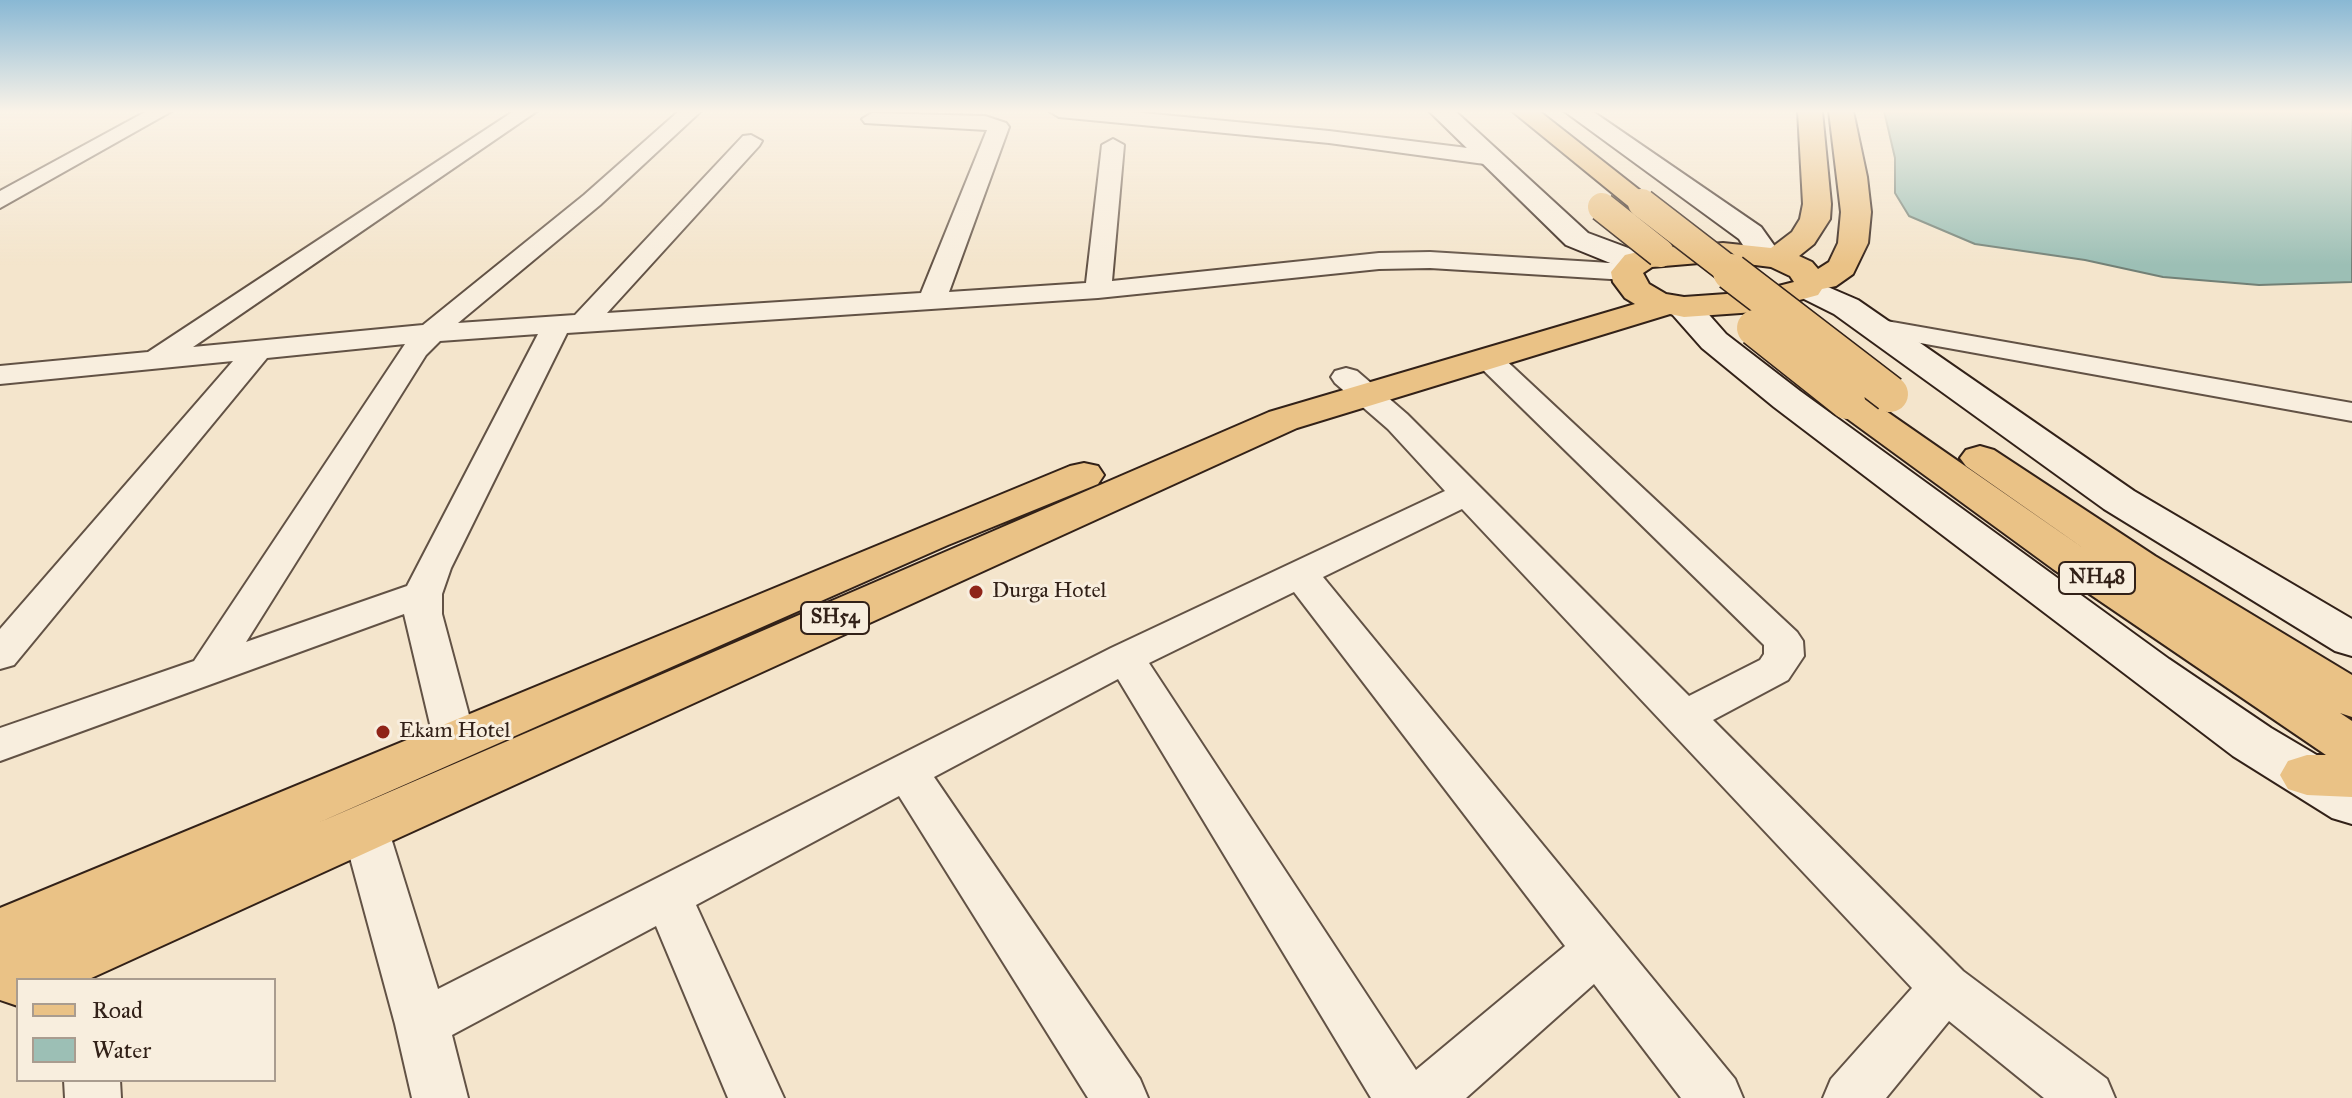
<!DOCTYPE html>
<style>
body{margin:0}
#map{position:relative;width:2352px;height:1098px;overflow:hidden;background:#f4e5cc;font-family:"IM FELL Great Primer",serif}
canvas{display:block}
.legend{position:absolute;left:16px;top:978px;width:260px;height:104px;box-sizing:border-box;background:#f8eede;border:2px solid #a99c8f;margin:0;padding:10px 14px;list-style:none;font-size:24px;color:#322118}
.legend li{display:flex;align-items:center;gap:16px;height:40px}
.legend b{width:40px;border:2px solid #a99c8f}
</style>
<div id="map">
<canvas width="2352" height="1098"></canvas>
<ul class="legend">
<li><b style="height:10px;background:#eac286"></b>Road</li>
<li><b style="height:22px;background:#9cbfb5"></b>Water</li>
</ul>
</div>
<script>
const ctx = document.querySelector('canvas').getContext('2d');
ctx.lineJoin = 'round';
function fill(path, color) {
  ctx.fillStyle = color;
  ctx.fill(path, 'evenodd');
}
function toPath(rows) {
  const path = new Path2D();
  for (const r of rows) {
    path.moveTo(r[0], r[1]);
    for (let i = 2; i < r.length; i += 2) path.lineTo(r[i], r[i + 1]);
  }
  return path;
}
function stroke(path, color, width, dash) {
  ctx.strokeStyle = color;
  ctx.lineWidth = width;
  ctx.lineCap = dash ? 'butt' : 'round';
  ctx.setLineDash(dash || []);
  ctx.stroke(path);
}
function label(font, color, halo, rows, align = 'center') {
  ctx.font = font + ' "IM FELL Great Primer",serif';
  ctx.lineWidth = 6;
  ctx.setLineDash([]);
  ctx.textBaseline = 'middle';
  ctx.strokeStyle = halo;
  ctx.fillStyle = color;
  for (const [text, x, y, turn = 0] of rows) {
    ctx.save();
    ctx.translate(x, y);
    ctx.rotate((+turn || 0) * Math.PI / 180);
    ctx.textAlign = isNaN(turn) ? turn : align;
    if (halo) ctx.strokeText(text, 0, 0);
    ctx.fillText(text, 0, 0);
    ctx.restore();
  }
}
const water = toPath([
 [1884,111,2352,111,2352,282,2259,285,2163,277,2085,260,1975,244,1909,216,1895,193,1895,158,1884,111]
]);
fill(water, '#9cbfb5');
stroke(water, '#728076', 2);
const street = toPath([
 [147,111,172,111,0,208,0,191,147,111],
 [514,111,537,111,193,347,423,325,584,195,679,111,701,111,600,205,458,323,575,315,743,136,751,135,762,141,759,146,607,313,921,293,987,130,865,123,862,119,872,113,985,116,1006,123,1009,127,949,292,1086,283,1102,145,1113,139,1124,145,1112,281,1379,253,1430,252,1627,264,1636,266,1640,272,1636,278,1627,280,1430,268,1379,269,1098,298,567,333,451,568,442,594,442,614,476,741,470,752,455,757,440,752,434,741,404,614,0,761,0,728,194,661,405,344,267,358,14,665,0,669,0,629,233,361,0,384,0,366,148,352,514,111],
 [538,334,407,586,246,642,426,355,440,341,538,334],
 [1049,111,1122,111,1329,131,1492,151,1503,158,1492,165,1329,143,1059,117,1049,111],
 [1875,319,2352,403,2352,421,1865,333,1861,327,1865,321,1875,319],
 [1488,350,1498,353,1797,632,1803,641,1804,656,1788,680,1713,720,1963,971,2107,1079,2115,1098,2044,1098,1949,1021,1886,1098,1823,1098,1831,1079,1912,988,1462,509,1323,577,1735,1079,1743,1098,1681,1098,1594,984,1466,1098,1371,1098,1118,679,934,777,1140,1079,1148,1098,1088,1098,899,796,696,905,784,1098,728,1098,656,926,452,1035,468,1098,412,1098,395,1024,342,828,349,815,365,810,381,815,388,828,438,989,1111,648,1445,491,1388,429,1335,383,1331,377,1335,371,1346,368,1357,371,1407,414,1689,696,1760,660,1764,654,1764,645,1478,365,1473,359,1478,353,1488,350],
 [1294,592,1565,946,1416,1070,1149,663,1294,592],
 [64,1080,120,1080,121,1098,65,1098,64,1080]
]);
const secondary = toPath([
 [1429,111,1455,111,1588,233,1647,255,1652,262,1647,269,1636,271,1625,269,1566,245,1429,111],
 [1564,111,1592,111,1761,227,1781,255,1776,262,1765,264,1754,262,1739,239,1564,111],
 [1807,278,1858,300,2134,491,2352,619,2352,656,2335,651,2104,509,1834,314,1796,295,1791,288,1796,281,1807,278],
 [1684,297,1696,300,1726,334,1800,391,2169,659,2271,728,2352,776,2352,824,2332,818,2233,756,1774,407,1702,348,1672,314,1667,307,1672,300,1684,297]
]);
const primary = toPath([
 [1798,111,1822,111,1831,204,1830,219,1814,244,1799,256,1812,262,1818,269,1829,262,1838,243,1841,212,1829,111,1853,111,1867,177,1871,212,1868,243,1853,274,1836,286,1822,289,1818,295,1755,312,1684,317,1670,314,1297,428,87,980,18,980,18,1006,0,1000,0,908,1070,466,1084,463,1098,466,1104,475,1098,484,948,545,320,822,1269,412,1635,304,1625,298,1613,282,1611,272,1625,255,1650,249,1723,243,1771,248,1792,232,1800,219,1803,204,1798,111],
 [1723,261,1771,267,1790,276,1794,282,1755,292,1684,297,1666,294,1649,284,1643,273,1652,267,1723,261]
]);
const highway = toPath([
 [1512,111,1539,111,1656,203,1652,209,1642,212,1632,209,1512,111],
 [1847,390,1860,393,2086,550,1966,466,1960,458,1966,450,1980,446,1994,450,2155,556,2352,675,2352,717,2340,713,2352,721,2352,797,2307,795,2288,789,2280,775,2288,761,2307,755,2326,755,2053,569,1834,409,1828,401,1834,393,1847,390]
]);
stroke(street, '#625245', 4);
stroke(secondary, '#322118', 4);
stroke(primary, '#322118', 4);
stroke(highway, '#322118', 4);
fill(street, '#f8eede');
fill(secondary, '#f8eede');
fill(primary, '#eac286');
fill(highway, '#eac286');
const highwayBridgeFar1 = toPath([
 [1642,203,1734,274],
 [1602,207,1660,253]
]);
const highwayBridge = toPath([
 [1731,272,1890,394],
 [1755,328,1847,401]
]);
stroke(highwayBridgeFar1, '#322118', 31, []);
stroke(highwayBridge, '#322118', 39, []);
stroke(highwayBridgeFar1, '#eac286', 28);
stroke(highwayBridge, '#eac286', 36);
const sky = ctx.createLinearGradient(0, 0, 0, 265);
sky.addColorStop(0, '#89b8d4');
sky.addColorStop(0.42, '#faf3e8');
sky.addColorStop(1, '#faf3e800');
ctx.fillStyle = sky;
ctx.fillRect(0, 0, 2352, 265);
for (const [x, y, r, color] of [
 [976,592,8,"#8f2418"],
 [383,732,8,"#8f2418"]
]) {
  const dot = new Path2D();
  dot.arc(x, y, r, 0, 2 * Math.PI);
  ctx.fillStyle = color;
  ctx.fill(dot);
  stroke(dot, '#f8eede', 3);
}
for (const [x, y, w] of [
 [2097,578,76],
 [835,618,68]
]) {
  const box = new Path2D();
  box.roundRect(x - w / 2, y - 16, w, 32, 6);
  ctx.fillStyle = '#f8eede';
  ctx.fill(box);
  stroke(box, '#322118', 2);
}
label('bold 20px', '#322118', null, [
 ["NH48",2097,578],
 ["SH54",835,618]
]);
label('22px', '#322118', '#f8eede', [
 ["Durga Hotel",992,592],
 ["Ekam Hotel",399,732]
], 'left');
</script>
